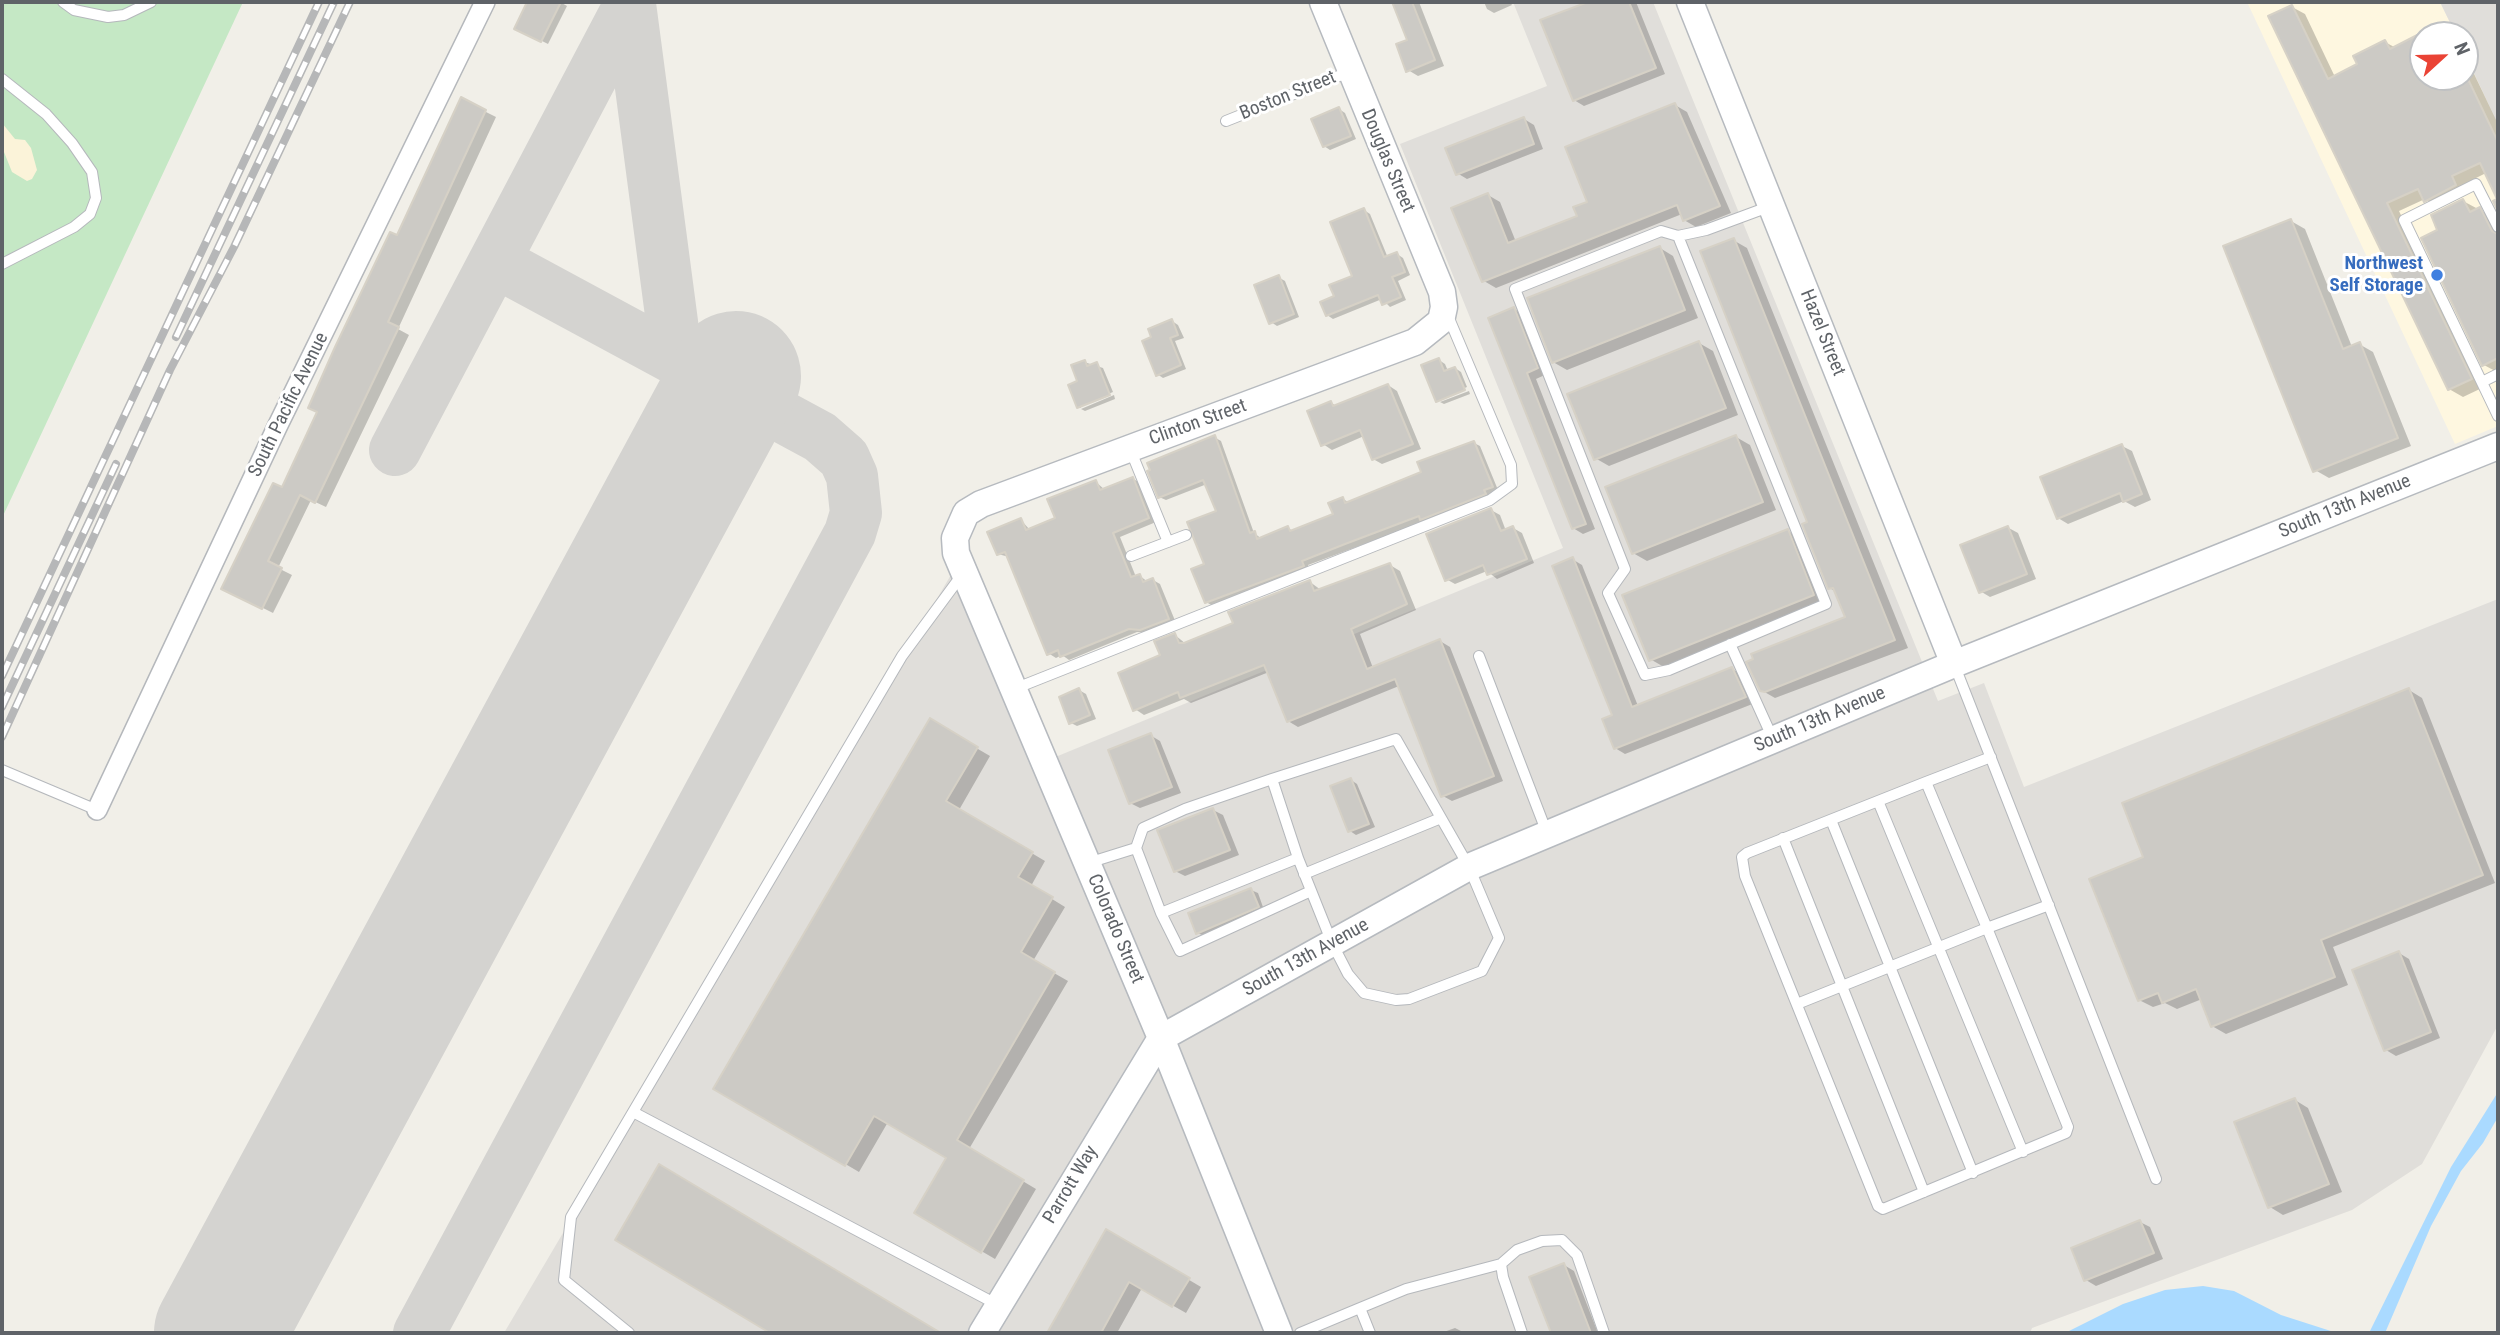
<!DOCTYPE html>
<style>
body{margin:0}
#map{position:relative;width:2500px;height:1335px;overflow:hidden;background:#f1efe8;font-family:"Roboto Condensed",sans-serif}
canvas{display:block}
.frame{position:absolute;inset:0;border:4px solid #5f6368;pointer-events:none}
.north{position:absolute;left:2409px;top:21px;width:70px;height:70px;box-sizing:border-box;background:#fff;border:2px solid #bfc1c3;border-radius:50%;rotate:68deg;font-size:19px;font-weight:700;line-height:28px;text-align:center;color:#5f6368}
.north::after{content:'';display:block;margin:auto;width:24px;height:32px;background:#ea4335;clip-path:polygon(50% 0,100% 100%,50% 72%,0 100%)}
</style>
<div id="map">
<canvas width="2500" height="1335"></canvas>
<div class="frame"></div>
<div class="north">N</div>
</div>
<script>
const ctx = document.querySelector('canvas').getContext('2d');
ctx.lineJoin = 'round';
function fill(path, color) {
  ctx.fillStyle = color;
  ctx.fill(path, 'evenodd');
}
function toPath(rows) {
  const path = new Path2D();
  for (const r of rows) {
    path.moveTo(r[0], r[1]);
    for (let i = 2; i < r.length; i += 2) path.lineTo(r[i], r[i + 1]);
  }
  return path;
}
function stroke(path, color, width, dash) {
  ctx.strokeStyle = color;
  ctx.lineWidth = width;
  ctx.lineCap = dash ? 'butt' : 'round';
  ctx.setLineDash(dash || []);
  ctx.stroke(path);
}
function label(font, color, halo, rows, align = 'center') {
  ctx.font = font + ' "Roboto Condensed",sans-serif';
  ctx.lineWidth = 6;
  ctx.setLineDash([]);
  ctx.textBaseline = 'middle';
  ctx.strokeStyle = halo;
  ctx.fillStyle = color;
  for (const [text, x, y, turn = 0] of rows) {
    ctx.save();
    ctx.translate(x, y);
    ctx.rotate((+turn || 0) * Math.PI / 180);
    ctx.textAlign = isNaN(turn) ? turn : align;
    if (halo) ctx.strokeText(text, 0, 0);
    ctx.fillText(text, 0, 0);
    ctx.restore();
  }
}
fill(toPath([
 [2247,2,2440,2,2456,35,2423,35,2423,77,2465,77,2465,54,2498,124,2498,426,2455,444]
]), '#fef7e0');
fill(toPath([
 [1513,2,1653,2,1938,701,1984,683,2024,787,2498,599,2498,1025,2422,1164,2352,1210,2032,1328,2030,1333,504,1333,955,568,1036,765,1563,548,1400,144,1547,86],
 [2440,2,2498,2,2498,124,2465,54,2465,35,2456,35]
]), '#e0deda');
fill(toPath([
 [2,2,243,2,2,518]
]), '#c5e8c5');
fill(toPath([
 [2,123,15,139,25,140,31,148,37,170,32,179,27,181,12,172,2,147]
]), '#fbf3d9');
fill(toPath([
 [2498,1092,2498,1117,2483,1143,2461,1171,2431,1226,2385,1333,2369,1333,2451,1167],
 [2203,1286,2234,1291,2281,1315,2337,1333,2065,1333,2123,1304,2165,1290]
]), '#aadaff');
fill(toPath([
 [529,2,560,2,567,6,548,44,516,28],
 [1394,2,1419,2,1444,66,1418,76,1408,70,1409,41],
 [1484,2,1510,2,1512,5,1494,13,1487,9],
 [1593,2,1636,2,1665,74,1584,106,1574,100,1543,21],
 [2292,7,2305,14,2335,77,2359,65,2385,42,2396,48,2440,23,2455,35,2423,35,2423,77,2465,77,2465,55,2498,124,2498,197,2486,173,2464,184,2469,193,2439,208,2425,199,2399,211,2484,387,2463,397,2449,389],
 [462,100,496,117,398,329,409,335,326,507,311,500,278,568,292,575,273,613,235,594],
 [1675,105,1687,112,1731,213,1696,227,1684,220,1682,214,1496,288,1484,281,1488,195,1500,202,1516,242,1579,217],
 [1339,109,1345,113,1356,139,1330,150,1324,146],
 [1524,119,1534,125,1543,149,1467,179,1457,173],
 [2463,201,2493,217,2498,227,2497,372,2484,365,2439,231],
 [1364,210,1370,214,1388,258,1397,254,1403,258,1410,275,1398,281,1406,300,1390,307,1382,299,1333,319,1327,315,1336,297,1354,277],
 [2291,221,2305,229,2352,347,2359,344,2373,352,2411,446,2329,478,2315,470],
 [1733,240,1747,248,1908,648,1775,698,1761,690,1847,618,1837,593,1830,588],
 [1660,248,1673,256,1698,318,1567,370,1553,362],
 [1278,277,1285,281,1299,317,1277,326,1271,322],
 [1514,309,1524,315,1547,374,1536,379,1595,529,1583,534,1573,528,1490,319],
 [1172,321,1178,325,1184,338,1175,341,1186,369,1163,378,1157,374],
 [1699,343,1713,351,1738,415,1609,466,1595,458],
 [1439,360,1445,364,1448,371,1455,368,1461,372,1467,387,1439,399,1439,402],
 [1084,362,1103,368,1113,392,1081,405,1081,408,1079,407],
 [1388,385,1397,391,1421,449,1382,464,1373,459,1364,436,1332,450,1323,444,1331,403,1337,406],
 [1469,391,1470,394,1444,404,1440,402],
 [1114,395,1115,399,1085,411,1081,409],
 [1214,437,1221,441,1254,533,1262,539,1288,528,1293,531,1335,515,1343,499,1350,503,1423,473,1474,443,1480,446,1498,490,1489,494,1491,497,1308,565,1309,569,1213,606,1206,602,1206,565,1218,512,1207,484,1166,500,1159,497],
 [1736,437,1750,445,1776,510,1647,561,1633,553],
 [2122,446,2132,451,2151,500,2135,507,2124,501,2068,524,2058,518],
 [1133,479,1141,483,1156,522,1120,537,1136,577,1140,576,1148,582,1153,580,1160,584,1176,623,1148,633,1137,632,1069,660,1062,655,1056,658,1048,653,1009,557,998,554,1021,520,1030,530,1058,519,1096,482,1105,490],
 [1491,510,1500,515,1506,531,1513,528,1522,533,1534,563,1497,579,1487,571,1455,584,1446,579],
 [2007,527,2018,533,2036,579,1990,597,1980,591],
 [1788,531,1801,539,1827,603,1664,667,1650,659],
 [1572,559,1582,565,1638,706,1732,669,1742,675,1755,703,1625,754,1615,748,1614,716],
 [1390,565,1400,571,1416,610,1360,634,1373,668,1440,641,1450,647,1503,781,1452,801,1443,796,1399,686,1298,727,1288,721,1269,672,1191,703,1184,699,1144,715,1135,709,1175,635,1186,644,1235,624,1310,582,1321,590],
 [1079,690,1086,694,1096,719,1077,726,1071,723],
 [2409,690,2422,698,2495,883,2333,947,2348,985,2226,1034,2212,1026,2202,999,2177,1009,2165,1003,2153,1007,2139,1000,2146,858],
 [930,721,990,756,959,810,1045,861,1031,886,1065,907,1033,961,1068,981,969,1149,1036,1189,995,1259,916,1213,949,1158,888,1122,859,1172,716,1088],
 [1150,735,1160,741,1181,793,1140,808,1130,803],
 [1351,780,1357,784,1375,827,1356,835,1350,831],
 [1213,810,1223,815,1239,855,1185,876,1175,871],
 [1251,890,1258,893,1264,910,1204,936,1198,933],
 [2399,953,2409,959,2440,1038,2396,1056,2386,1050],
 [2295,1100,2308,1108,2342,1192,2283,1215,2270,1207],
 [660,1167,938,1333,774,1333,617,1239],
 [2140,1222,2150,1227,2163,1259,2096,1286,2086,1280],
 [1107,1231,1201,1287,1186,1313,1142,1288,1117,1333,1050,1333],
 [1564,1265,1574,1271,1598,1333,1553,1333,1531,1278],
 [1455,1328,1465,1333,1441,1333]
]), '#0003');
stroke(toPath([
 [630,4,677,360],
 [395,450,630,4],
 [419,1333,850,533,856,513,852,476,844,458,820,437,496,262]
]), '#d4d3d0', 52);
stroke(toPath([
 [219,1333,736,376]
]), '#d4d3d0', 130);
const building = toPath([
 [527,2,561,2,541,42,514,29,527,2],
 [1392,2,1412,2,1435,60,1406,72,1396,44,1407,40,1392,2],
 [1588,2,1629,2,1656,68,1573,101,1540,20,1588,2],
 [2292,5,2328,79,2357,64,2353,56,2385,40,2390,49,2423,32,2423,77,2467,77,2498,142,2498,211,2493,201,2497,199,2480,163,2452,176,2456,185,2424,202,2418,189,2387,203,2472,379,2448,390,2268,16,2292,5],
 [461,97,486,110,388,322,399,327,315,503,300,495,268,561,282,568,262,609,221,589,273,483,282,487,317,412,308,408,335,347,390,232,397,235,461,97],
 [1675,103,1720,206,1683,221,1677,205,1482,282,1451,208,1488,193,1508,243,1577,216,1573,207,1587,202,1565,147,1675,103],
 [1339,107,1351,136,1323,147,1311,119,1339,107],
 [1524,117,1534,144,1456,175,1445,148,1524,117],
 [2463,199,2470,212,2480,207,2492,231,2498,234,2498,358,2482,366,2421,238,2437,230,2431,215,2463,199],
 [1364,208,1384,257,1397,252,1405,272,1392,277,1401,297,1382,305,1378,295,1326,316,1320,302,1334,296,1329,285,1352,276,1330,222,1364,208],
 [2291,219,2343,349,2360,342,2398,438,2313,472,2223,246,2291,219],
 [1734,238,1895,640,1765,692,1760,691,1746,662,1753,659,1751,654,1845,617,1833,588,1828,589,1802,524,1807,522,1700,251,1734,238],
 [1660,246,1685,310,1552,363,1527,298,1660,246],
 [1279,275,1294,314,1269,324,1254,285,1279,275],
 [1514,307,1538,368,1527,373,1586,524,1572,529,1488,318,1514,307],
 [1172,319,1178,335,1170,338,1181,365,1156,376,1142,341,1151,337,1148,329,1172,319],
 [1699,341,1726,408,1594,460,1567,394,1699,341],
 [1439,358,1444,371,1455,367,1465,390,1436,402,1421,365,1439,358],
 [1085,360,1087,366,1097,362,1110,395,1077,408,1068,385,1077,381,1071,365,1085,360],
 [1388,384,1413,444,1372,460,1360,430,1321,446,1307,411,1331,401,1333,406,1388,384],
 [1215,435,1250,533,1255,531,1257,539,1288,526,1290,531,1333,514,1328,503,1343,497,1345,503,1421,472,1417,462,1474,441,1493,487,1484,490,1486,494,1420,520,1419,516,1345,544,1302,561,1304,566,1205,603,1191,569,1204,564,1187,522,1216,511,1203,480,1158,498,1147,471,1150,470,1147,463,1215,435],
 [1736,435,1763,502,1632,554,1605,487,1736,435],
 [2122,444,2142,494,2123,502,2120,493,2057,519,2040,477,2122,444],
 [1133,477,1149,518,1113,533,1131,577,1140,574,1143,582,1153,578,1169,619,1140,630,1129,629,1060,657,1058,650,1047,655,1005,552,997,555,987,532,1021,518,1026,530,1055,518,1047,499,1096,480,1100,490,1133,477],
 [1491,508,1501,531,1513,526,1527,559,1487,575,1483,565,1445,581,1426,534,1491,508],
 [2008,526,2027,574,1979,593,1960,545,2008,526],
 [1788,529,1814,595,1649,661,1622,595,1788,529],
 [1573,557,1632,707,1732,667,1746,697,1614,749,1602,719,1612,715,1552,566,1573,557],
 [1390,563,1407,604,1351,629,1367,669,1440,639,1494,776,1441,797,1395,679,1287,722,1264,665,1180,698,1178,692,1133,711,1118,673,1160,655,1154,641,1175,633,1179,643,1184,643,1233,623,1228,612,1310,580,1314,591,1390,563],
 [1079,688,1090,715,1069,724,1059,697,1079,688],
 [2409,688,2483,875,2321,940,2335,977,2211,1027,2196,989,2162,1003,2158,993,2138,1001,2089,879,2143,857,2122,803,2409,688],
 [930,718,978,747,946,801,1033,852,1018,877,1053,897,1021,952,1055,972,957,1140,1024,1180,981,1253,914,1213,946,1158,874,1116,845,1166,713,1089,930,718],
 [1151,733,1172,787,1129,804,1108,750,1151,733],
 [1351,778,1369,824,1348,832,1330,786,1351,778],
 [1213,808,1230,850,1174,872,1157,830,1213,808],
 [1251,888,1259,907,1196,934,1188,913,1251,888],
 [2399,951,2431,1032,2384,1051,2352,970,2399,951],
 [2295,1098,2329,1184,2268,1208,2234,1122,2295,1098],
 [659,1164,941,1333,770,1333,615,1240,659,1164],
 [2140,1220,2154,1253,2084,1281,2071,1248,2140,1220],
 [1106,1229,1190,1278,1172,1307,1129,1282,1101,1333,1047,1333,1106,1229],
 [1564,1263,1591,1333,1551,1333,1529,1277,1564,1263]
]);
fill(building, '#cccac5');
stroke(building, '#d6d1c6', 2);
const lane = toPath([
 [63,2,74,10,108,17,124,15,151,2],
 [2,79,46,114,72,143,92,172,96,198,90,214,74,227,2,264],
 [1226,121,1349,72],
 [2498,227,2476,184,2404,220,2498,416],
 [1678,236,1826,604,1669,670,1645,675,1608,593,1625,569,1515,289,1661,231,1678,236,1706,230,1771,206],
 [2482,382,2498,374],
 [1130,449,1168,542],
 [1131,556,1186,535],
 [1730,644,1773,739],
 [1479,656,1547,833],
 [1954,664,2156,1179],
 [1014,689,1490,500,1512,484,1511,465,1448,316],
 [1991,757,1926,782,1987,928,2049,905],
 [2,770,97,810],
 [1878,801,2023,1152],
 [1831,820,1973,1173],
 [1783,838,1924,1192],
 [1136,848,1143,828,1185,809,1272,779,1298,858],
 [1088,863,1136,848,1161,913,1298,858,1332,943,1348,974,1364,993,1396,1000,1409,999,1482,971,1499,938,1469,867,1396,739,1272,779],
 [1304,874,1441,818],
 [1161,913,1180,951,1311,891],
 [1797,1004,1987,928,2068,1127,2066,1133,1883,1209,1878,1206,1745,876,1742,857,1747,853,1926,782],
 [633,1112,998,1305],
 [1360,1308,1406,1289,1501,1264],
 [629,1333,564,1280,571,1217,902,656,961,576],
 [1300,1333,1360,1308,1370,1333],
 [1522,1333,1503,1277,1501,1264,1517,1250,1542,1241,1562,1240,1577,1255,1604,1333]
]);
const street = toPath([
 [97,810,278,425,485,2]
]);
const secondary = toPath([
 [1690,2,1954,664],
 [982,1333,1161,1038,1469,867,1954,664,2498,446],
 [1279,1333,1161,1038,956,553,955,538,966,513,981,504,1415,342,1441,321,1444,307,1442,292,1323,2]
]);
stroke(lane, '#b5b8bc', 12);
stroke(street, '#b5b8bc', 22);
stroke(secondary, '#b6babf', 29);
stroke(lane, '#fff', 10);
stroke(street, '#fff', 19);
stroke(secondary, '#fff', 26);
const rail = toPath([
 [176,337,334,2],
 [2,676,319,2],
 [2,707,116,464],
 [2,737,170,370,234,247,350,2]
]);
stroke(rail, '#b6b7b8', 8);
stroke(rail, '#fff', 5, [16]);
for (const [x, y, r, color] of [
 [2437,275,7,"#3f7fe0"]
]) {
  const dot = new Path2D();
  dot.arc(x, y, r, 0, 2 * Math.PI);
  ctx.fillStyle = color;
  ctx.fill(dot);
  stroke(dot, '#fff', 2.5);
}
label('19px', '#5f6368', '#fff', [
 ["Boston Street",1288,96,-22],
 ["Douglas Street",1387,161,67],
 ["Hazel Street",1822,333,68],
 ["South Pacific Avenue",289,405,-64],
 ["Clinton Street",1198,423,-20],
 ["South 13th Avenue",2345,507,-22],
 ["South 13th Avenue",1820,720,-23],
 ["Colorado Street",1115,929,67],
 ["South 13th Avenue",1306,958,-29],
 ["Parrott Way",1071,1185,-59]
]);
label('bold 19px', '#366cbe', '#fff', [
 ["Northwest",2423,264],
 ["Self Storage",2423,286]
], 'right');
</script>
